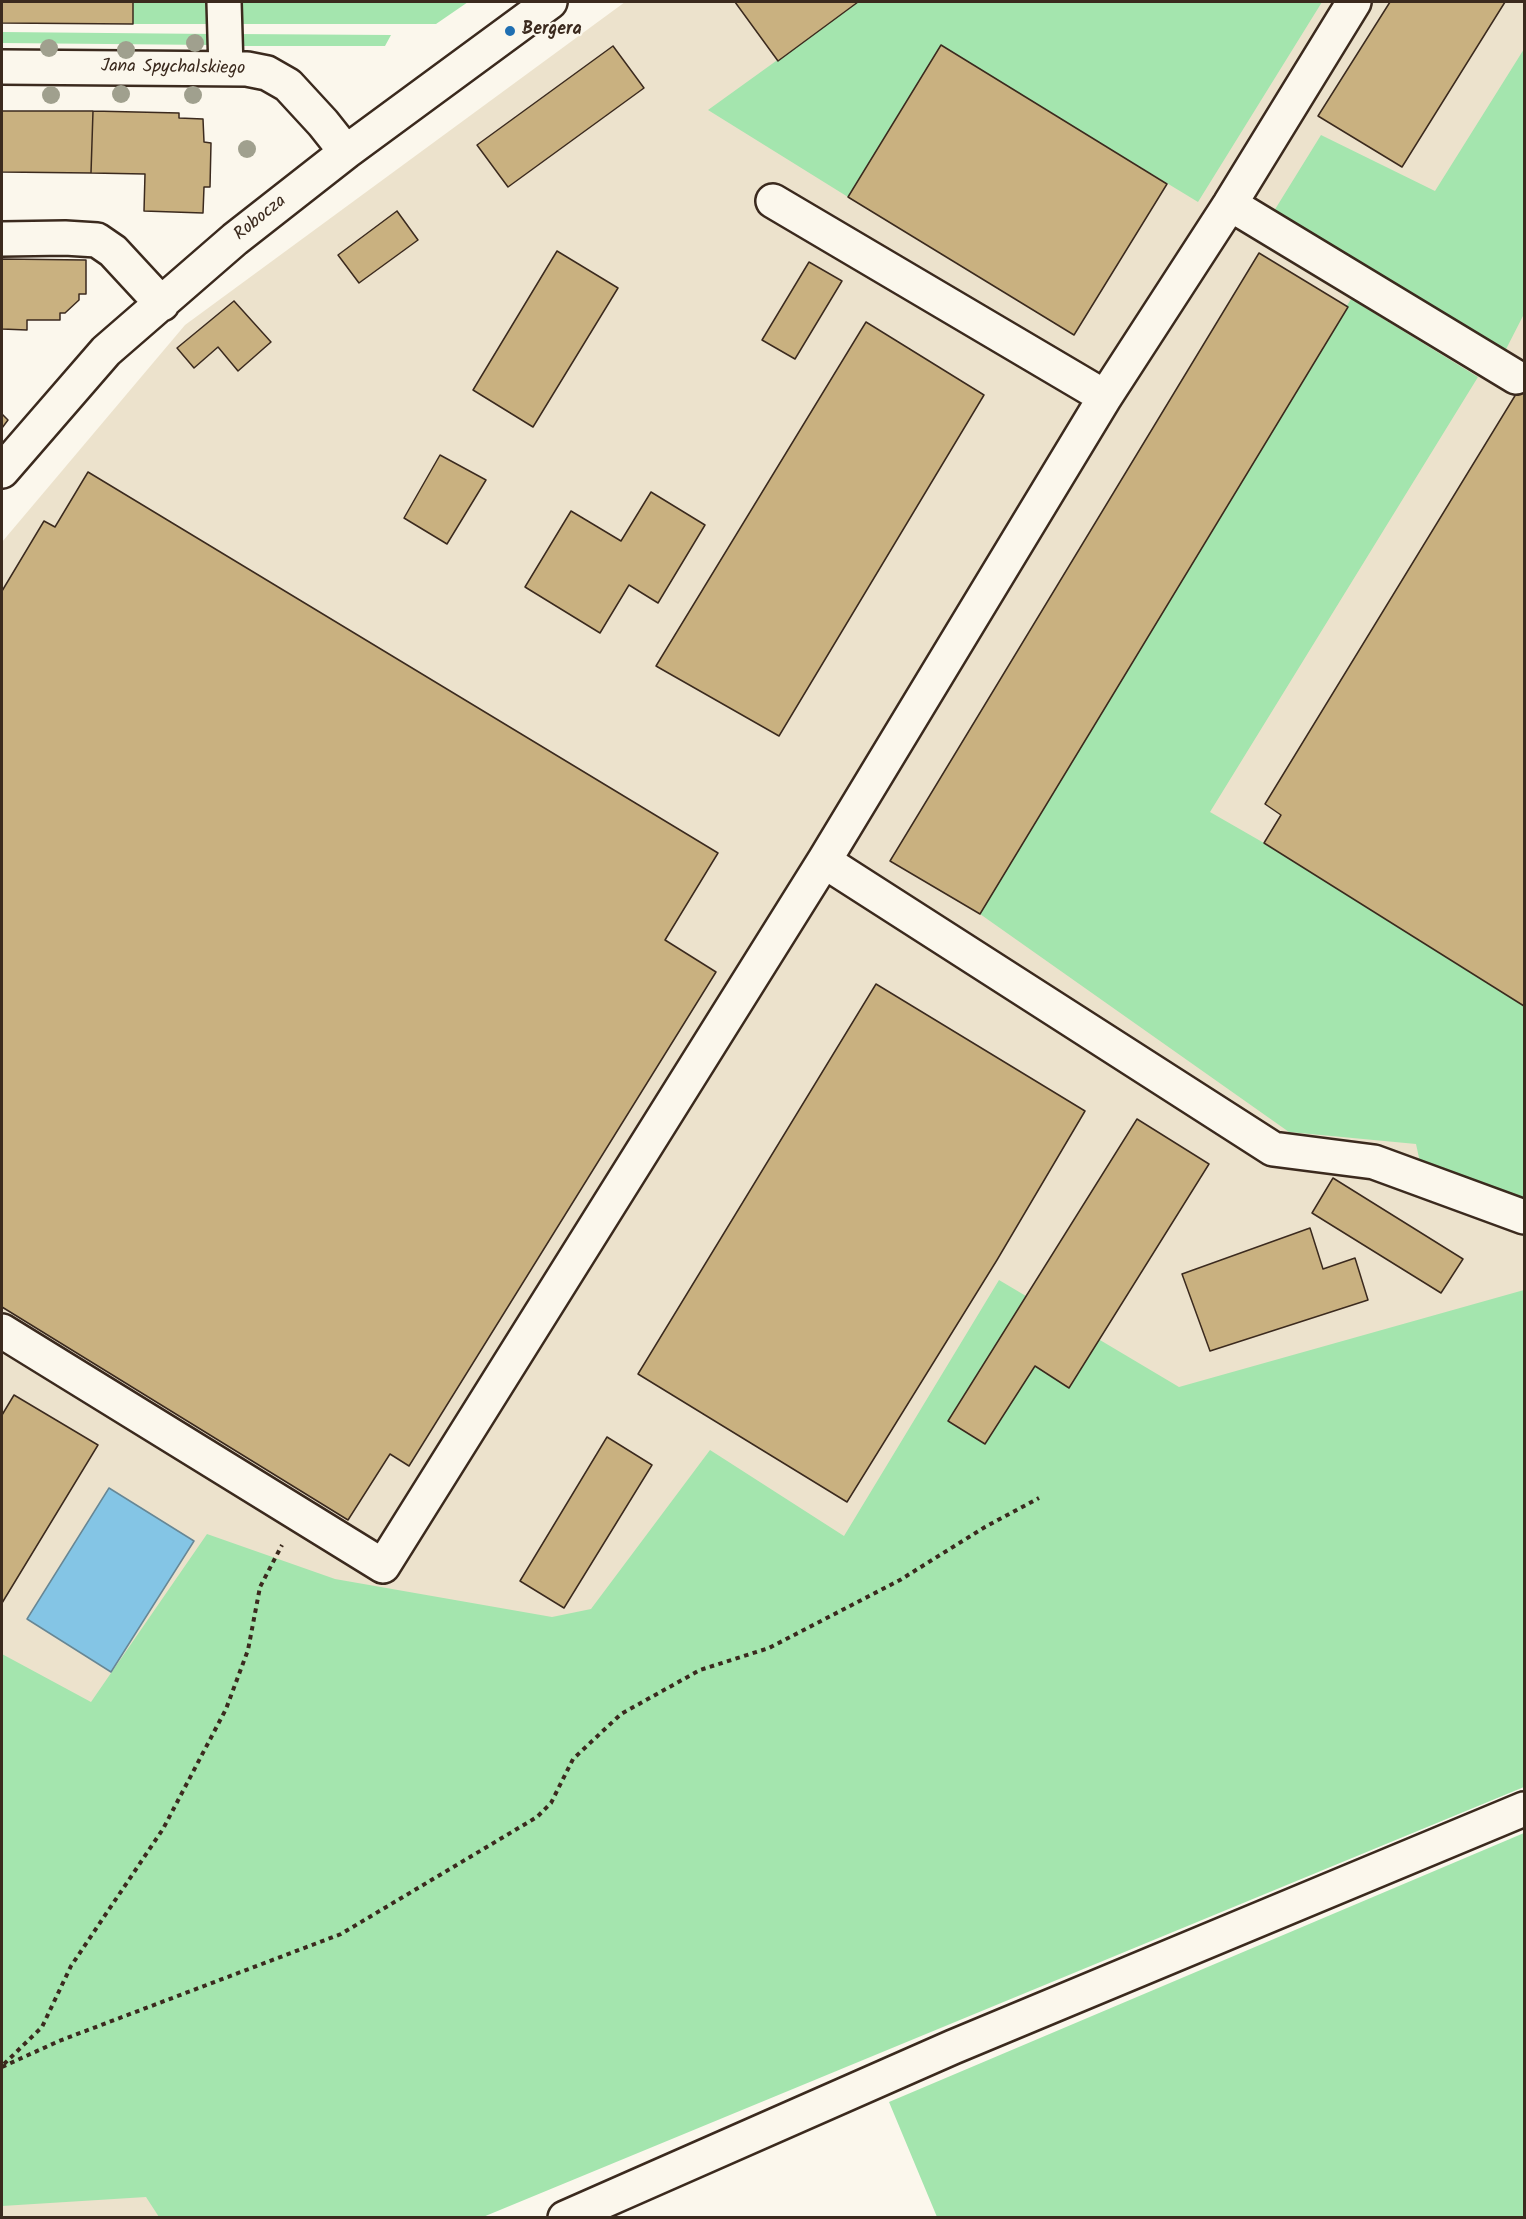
<!DOCTYPE html>
<style>
body{margin:0}
#map{position:relative;width:1526px;height:2219px;overflow:hidden;background:#fbf7ec;font-family:Kalam,sans-serif}
canvas{display:block}
.frame{position:absolute;inset:0;border:3px solid #3b2a1e;pointer-events:none}
</style>
<div id="map">
<canvas width="1526" height="2219"></canvas>
<div class="frame"></div>
</div>
<script>
const ctx = document.querySelector('canvas').getContext('2d');
ctx.lineJoin = 'round';
function fill(path, color) {
  ctx.fillStyle = color;
  ctx.fill(path, 'evenodd');
}
function toPath(rows) {
  const path = new Path2D();
  for (const r of rows) {
    path.moveTo(r[0], r[1]);
    for (let i = 2; i < r.length; i += 2) path.lineTo(r[i], r[i + 1]);
  }
  return path;
}
function stroke(path, color, width, dash) {
  ctx.strokeStyle = color;
  ctx.lineWidth = width;
  ctx.lineCap = dash ? 'butt' : 'round';
  ctx.setLineDash(dash || []);
  ctx.stroke(path);
}
function label(font, color, halo, rows, align = 'center') {
  ctx.font = font + ' Kalam,sans-serif';
  ctx.lineWidth = 4.5;
  ctx.setLineDash([]);
  ctx.textBaseline = 'middle';
  ctx.strokeStyle = halo;
  ctx.fillStyle = color;
  for (const [text, x, y, turn = 0] of rows) {
    ctx.save();
    ctx.translate(x, y);
    ctx.rotate((+turn || 0) * Math.PI / 180);
    ctx.textAlign = isNaN(turn) ? turn : align;
    if (halo) ctx.strokeText(text, 0, 0);
    ctx.fillText(text, 0, 0);
    ctx.restore();
  }
}
fill(toPath([
 [625,2,1524,2,1524,1738,385,2218,2,2217,2,542,185,325]
]), '#ece2cc');
fill(toPath([
 [133,2,214,2,214,24,133,24],
 [237,2,468,2,436,24,237,24],
 [858,2,1322,2,1198,202,941,46,848,197,708,110],
 [2,32,214,34,212,45,2,43],
 [237,34,391,35,385,46,237,46],
 [1524,49,1524,314,1502,357,1274,211,1321,135,1435,191],
 [1351,299,1478,377,1210,812,1264,843,1524,1006,1524,1201,1421,1167,1416,1144,1289,1132,980,914],
 [999,1280,1179,1387,1524,1290,1524,1787,483,2217,159,2217,146,2197,2,2206,2,1654,91,1702,207,1534,335,1579,552,1617,591,1609,710,1450,844,1536],
 [1524,1833,1524,2217,937,2217,889,2102]
]), '#a4e5ae');
const water = toPath([
 [109,1488,194,1541,111,1672,27,1619,109,1488]
]);
fill(water, '#84c5e5');
stroke(water, '#678795', 1.5);
const building = toPath([
 [2,2,133,2,133,24,2,23,2,2],
 [735,2,858,2,778,61,735,2],
 [1390,2,1505,2,1402,167,1318,116,1390,2],
 [941,45,1167,184,1074,335,848,197,941,45],
 [613,46,644,88,508,187,477,145,613,46],
 [2,111,93,111,91,173,2,172,2,111],
 [93,111,179,113,179,118,203,119,204,142,211,143,210,187,204,187,203,213,144,211,145,174,91,173,93,111],
 [397,211,418,240,359,283,338,255,397,211],
 [557,251,618,288,533,427,473,390,557,251],
 [1259,253,1348,307,980,914,890,861,1259,253],
 [2,259,86,260,86,294,79,294,79,300,65,313,60,313,60,320,27,320,27,330,2,329,2,259],
 [809,262,842,281,795,359,762,340,809,262],
 [234,301,271,342,238,371,218,347,194,368,177,348,234,301],
 [866,322,984,395,779,736,656,666,866,322],
 [1524,381,1524,1006,1264,843,1281,815,1265,804,1524,381],
 [2,414,8,420,2,428,2,414],
 [440,455,486,480,447,544,404,518,440,455],
 [88,472,718,853,665,940,716,972,409,1466,390,1454,348,1520,2,1307,2,591,44,521,55,527,88,472],
 [651,492,705,525,658,603,629,585,600,633,525,587,571,511,621,541,651,492],
 [876,984,1085,1111,997,1260,847,1502,638,1374,876,984],
 [1137,1119,1209,1164,1069,1388,1035,1366,985,1444,948,1421,1137,1119],
 [1333,1178,1463,1259,1441,1293,1312,1213,1333,1178],
 [1310,1228,1323,1269,1355,1258,1368,1300,1210,1351,1182,1274,1310,1228],
 [14,1395,98,1445,2,1603,2,1415,14,1395],
 [607,1437,652,1465,564,1608,520,1581,607,1437]
]);
fill(building, '#c9b180');
stroke(building, '#3b2a1e', 1.5);
const minor = toPath([
 [224,2,226,69],
 [1354,2,1230,204,1105,397,824,861,1273,1149,1374,1162,1524,1217],
 [2,67,247,69,267,73,288,85,323,123,346,152],
 [773,201,1105,397],
 [1230,204,1516,377],
 [2,239,65,238,97,240,113,251,162,304],
 [2,471,106,351,235,239,346,152,550,2],
 [2,1331,383,1566,824,861],
 [565,2218,953,2047,1524,1809]
]);
stroke(minor, '#3b2a1e', 38);
stroke(toPath([
 [4,2064,42,2027,71,1966,163,1829,226,1709,248,1650,260,1587,282,1545],
 [2,2067,59,2041,341,1934,537,1817,551,1803,573,1759,621,1714,700,1670,769,1648,900,1580,985,1527,1039,1498]
]), '#3b2a1e', 4, [4.5, 4.5]);
stroke(minor, '#fbf7ec', 33);
ctx.fillStyle = '#a0a08e';
for (const [x, y] of [
 [195,43],
 [49,48],
 [126,50],
 [121,94],
 [51,95],
 [193,95],
 [247,149]
]) {
  ctx.beginPath();
  ctx.arc(x, y, 9, 0, 2 * Math.PI);
  ctx.fill();
}
for (const [x, y, r, color] of [
 [510,31,6,"#1f6fb2"]
]) {
  const dot = new Path2D();
  dot.arc(x, y, r, 0, 2 * Math.PI);
  ctx.fillStyle = color;
  ctx.fill(dot);
  stroke(dot, '#fbf7ec', 2);
}
label('bold 18px', '#3b2a1e', '#fbf7ec', [
 ["Bergera",522,31]
], 'left');
label('18px', '#3b2a1e', '#fbf7ec', [
 ["Jana Spychalskiego",173,69,1],
 ["Robocza",261,219,-39]
]);
</script>
